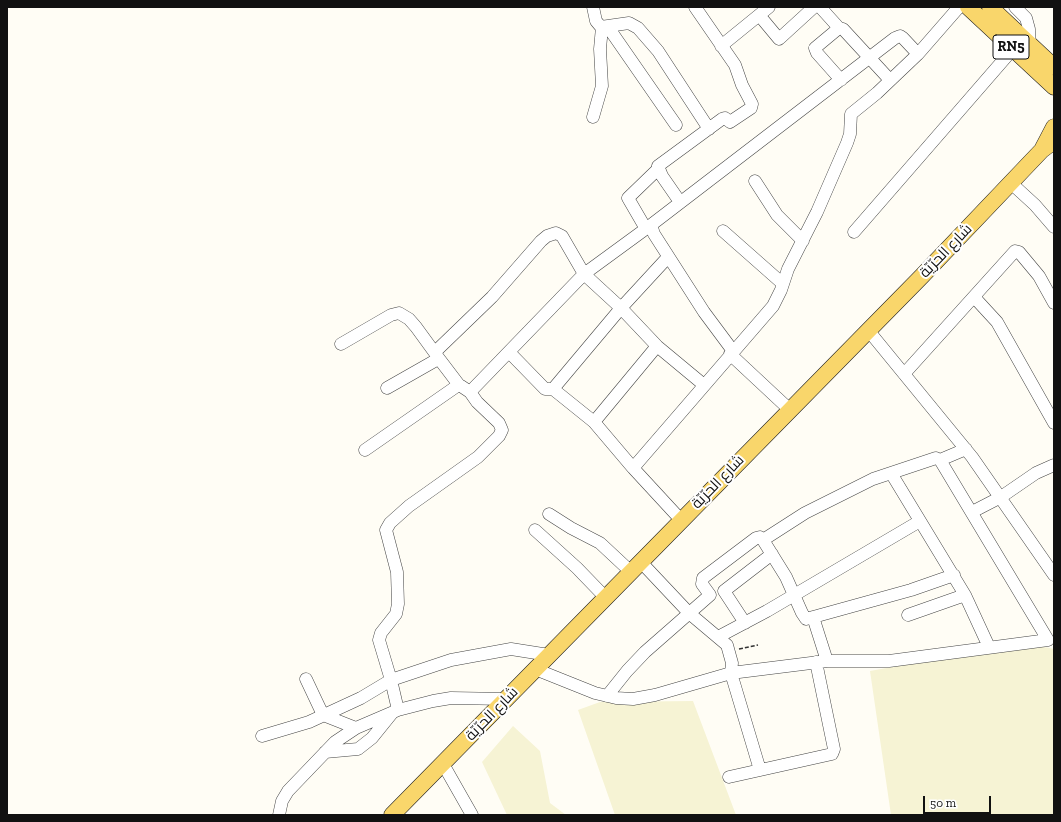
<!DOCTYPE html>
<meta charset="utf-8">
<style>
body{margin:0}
#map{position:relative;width:1061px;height:822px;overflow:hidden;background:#fffdf5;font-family:"Zilla Slab",serif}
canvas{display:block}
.frame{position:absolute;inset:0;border:8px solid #111;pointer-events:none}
.scale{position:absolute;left:923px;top:796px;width:68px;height:18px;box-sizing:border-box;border:2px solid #111;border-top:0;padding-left:5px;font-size:12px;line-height:14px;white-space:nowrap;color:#111;-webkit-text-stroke:3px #fff;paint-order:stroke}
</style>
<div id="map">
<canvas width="1061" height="822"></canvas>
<div class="frame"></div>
<div class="scale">50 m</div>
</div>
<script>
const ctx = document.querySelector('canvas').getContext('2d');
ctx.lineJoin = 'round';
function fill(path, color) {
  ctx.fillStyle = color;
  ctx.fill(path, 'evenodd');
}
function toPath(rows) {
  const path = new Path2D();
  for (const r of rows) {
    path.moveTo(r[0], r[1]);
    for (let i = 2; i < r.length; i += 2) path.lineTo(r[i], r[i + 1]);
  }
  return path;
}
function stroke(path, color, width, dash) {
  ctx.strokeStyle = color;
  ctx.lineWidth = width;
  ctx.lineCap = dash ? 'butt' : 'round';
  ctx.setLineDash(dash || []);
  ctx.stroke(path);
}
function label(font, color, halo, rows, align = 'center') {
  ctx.font = font + ' "Zilla Slab",Cairo,serif';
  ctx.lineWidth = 4;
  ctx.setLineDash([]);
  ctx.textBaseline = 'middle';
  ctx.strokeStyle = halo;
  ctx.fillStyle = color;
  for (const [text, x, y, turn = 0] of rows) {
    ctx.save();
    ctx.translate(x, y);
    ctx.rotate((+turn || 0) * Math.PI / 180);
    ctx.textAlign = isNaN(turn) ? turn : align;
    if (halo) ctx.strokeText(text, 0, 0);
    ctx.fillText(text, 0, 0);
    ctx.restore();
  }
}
fill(toPath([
 [1025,643,1054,649,1054,815,891,815,870,671],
 [693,701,736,815,615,815,578,710,600,702],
 [513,726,540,751,550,803,566,815,507,815,482,762]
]), '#f6f3d4');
const minor = toPath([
 [593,7,596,21,601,27,629,23,638,28,658,51,709,129],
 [820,7,839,28],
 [1015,7,1026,18,1029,29,1030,48],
 [759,15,779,39,814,7],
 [608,27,676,125],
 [721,46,769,7],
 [841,80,817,53,815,48,839,28,843,29,890,80],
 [593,117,602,86,600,49,602,27],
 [755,181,777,215,803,241],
 [1011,183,1035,205,1054,227],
 [680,202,662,176,658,166,722,119,725,118,730,122,751,108,752,104,742,85,735,65,695,7],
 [646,229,628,198,658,169],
 [723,231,783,284],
 [854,232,1013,49],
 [974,297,997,322,1054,423],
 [868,330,972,457,1054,575],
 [341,344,391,315,399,313,409,319,416,327,440,360],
 [733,351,704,312,654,234,651,225,895,38,900,36,903,38,918,54],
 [435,352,492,297,541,241,547,236,556,233,562,236,584,274,621,308,657,346,704,385],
 [509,352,545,389,553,389,621,308,668,257],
 [730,354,790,410],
 [904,374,1015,251,1019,252,1039,276,1054,303],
 [387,388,438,359,440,360,459,385],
 [553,389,594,422,633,468],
 [594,422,657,346],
 [365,450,457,386,461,386,470,392,584,274,651,225],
 [891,473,965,595,989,647],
 [972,512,1001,497,1036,473,1054,465],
 [549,514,571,528,600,543,630,571],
 [681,520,633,468,773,306,781,290,788,269,817,212,847,143,850,134,851,114,877,93,918,54,959,7],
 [535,530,577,568,605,597],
 [763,540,786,577,802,613,806,619,911,590,954,575],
 [640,561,689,613,727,645,732,663,731,673,760,770],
 [908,615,965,595],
 [813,617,827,661],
 [745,623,724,591,772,554],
 [718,637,767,611,920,521],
 [535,669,595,693,616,698,633,699,655,695,731,673,827,661,889,661,1048,640,940,460],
 [306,679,323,715,356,728],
 [607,696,627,671,645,652,710,595,702,584,703,578,756,538,760,537,763,540,805,513,873,479,936,458,940,460,966,449],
 [398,710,391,680,379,640,381,633,396,614,398,604,397,572,386,530,390,523,409,506,478,457,499,436,502,430,499,423,477,402,470,392],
 [262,736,309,722,361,698,391,680,451,660,511,649,549,655],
 [325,752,358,749,372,738,393,712],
 [443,764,472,815],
 [729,777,832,754,834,749,816,662],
 [279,815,282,801,288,791,335,742,356,728,398,710,433,701,451,698,507,699]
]);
const major = toPath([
 [968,7,1054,87],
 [990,7,1054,67],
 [1043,148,1054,127],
 [392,815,922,276,1042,150,1054,141]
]);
stroke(minor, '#444', 13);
stroke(major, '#222', 17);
stroke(toPath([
 [739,649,758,645]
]), '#333', 1.5, [4, 2]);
stroke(minor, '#fff', 12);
stroke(major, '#f9d66b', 16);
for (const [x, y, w] of [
 [1011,47,36]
]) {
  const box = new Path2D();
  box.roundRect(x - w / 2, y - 12, w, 24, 3);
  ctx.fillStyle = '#fff';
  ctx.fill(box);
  stroke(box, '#111', 1);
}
label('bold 14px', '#111', null, [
 ["RN5",1011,47]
]);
label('15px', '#111', '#fff', [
 ["شارع الحرّيّة",946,251,-46],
 ["شارع الحرّيّة",718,482,-46],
 ["شارع الحرّيّة",492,714,-46]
]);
</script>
